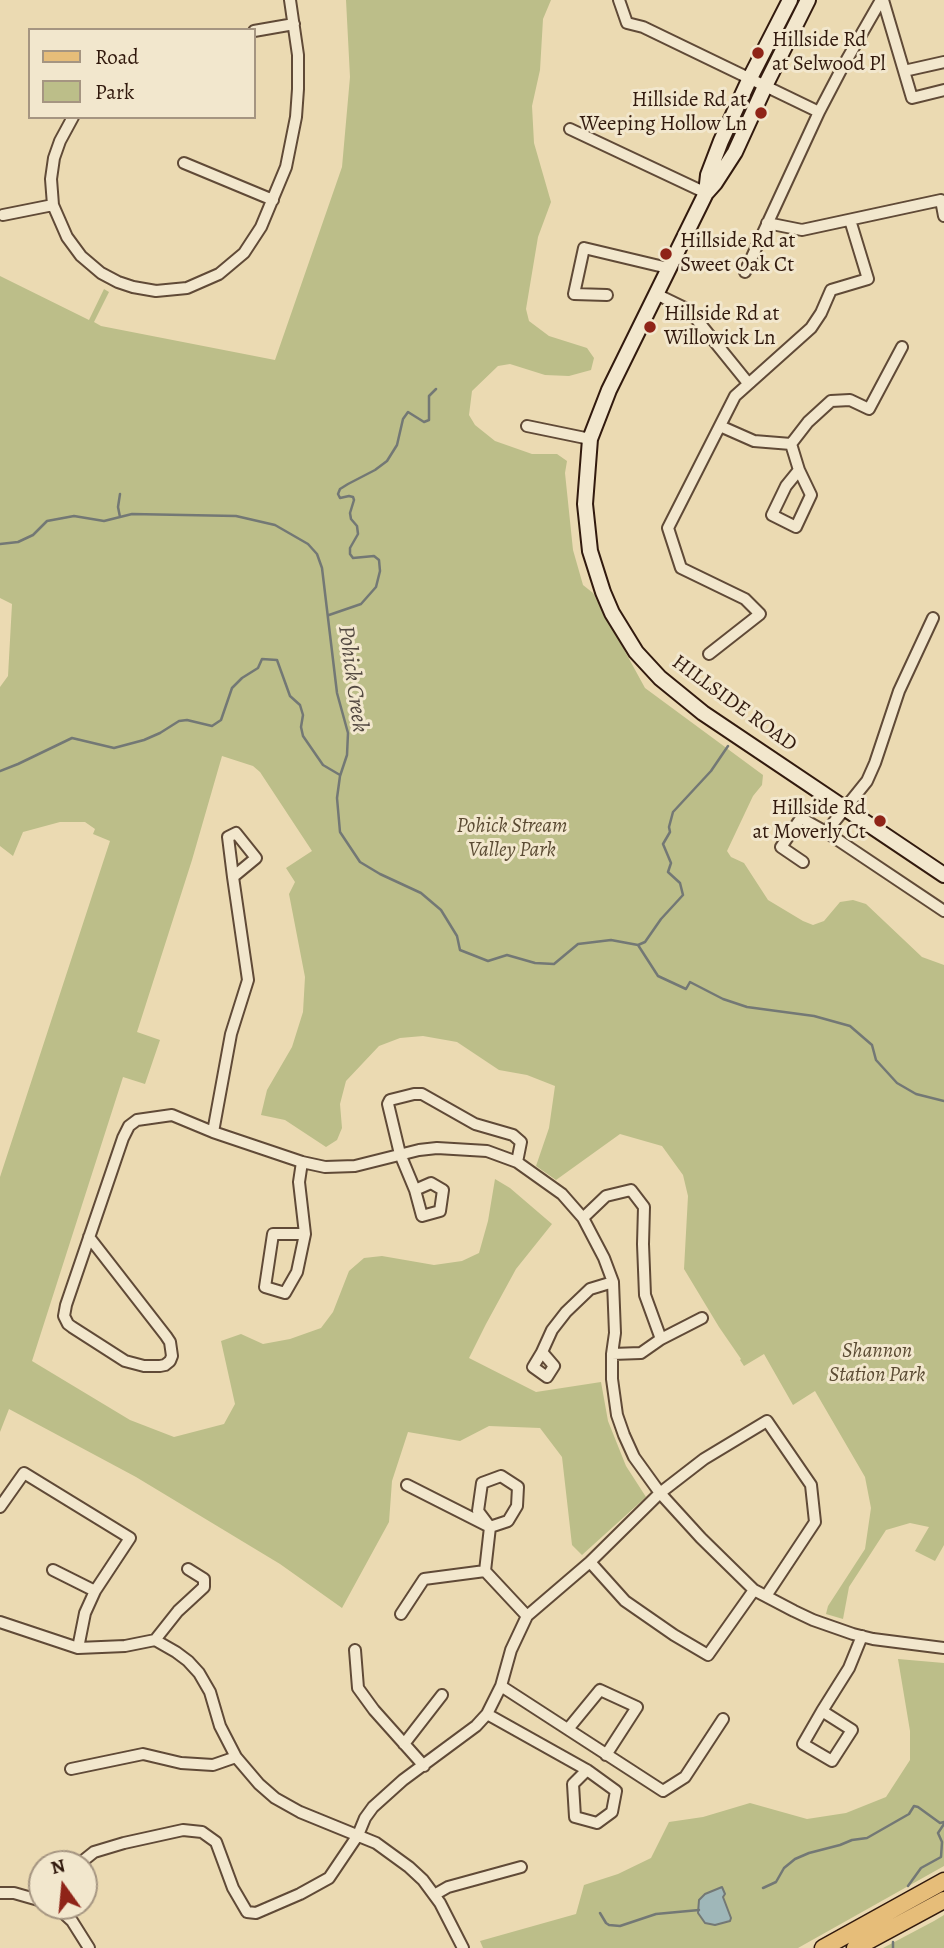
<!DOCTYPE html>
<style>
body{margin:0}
#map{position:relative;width:944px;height:1948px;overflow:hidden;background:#ebdab2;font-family:Alegreya,serif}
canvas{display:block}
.legend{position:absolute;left:28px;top:28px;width:228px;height:91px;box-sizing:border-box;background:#f2e7cd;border:2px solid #a59581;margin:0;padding:9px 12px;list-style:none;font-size:21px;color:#321a0e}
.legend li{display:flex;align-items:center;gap:14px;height:35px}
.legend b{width:35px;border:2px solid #a59581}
.north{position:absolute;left:28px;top:1850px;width:70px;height:70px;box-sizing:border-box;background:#f2e7cd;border:2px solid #a59581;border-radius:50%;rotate:345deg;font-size:19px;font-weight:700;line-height:28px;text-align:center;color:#321a0e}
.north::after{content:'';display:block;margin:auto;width:24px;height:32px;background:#8f2418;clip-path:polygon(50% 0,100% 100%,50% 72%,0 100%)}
</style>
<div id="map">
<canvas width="944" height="1948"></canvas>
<ul class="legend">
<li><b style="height:9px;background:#e6bd79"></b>Road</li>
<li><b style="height:19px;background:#bcbe89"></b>Park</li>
</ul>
<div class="north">N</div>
</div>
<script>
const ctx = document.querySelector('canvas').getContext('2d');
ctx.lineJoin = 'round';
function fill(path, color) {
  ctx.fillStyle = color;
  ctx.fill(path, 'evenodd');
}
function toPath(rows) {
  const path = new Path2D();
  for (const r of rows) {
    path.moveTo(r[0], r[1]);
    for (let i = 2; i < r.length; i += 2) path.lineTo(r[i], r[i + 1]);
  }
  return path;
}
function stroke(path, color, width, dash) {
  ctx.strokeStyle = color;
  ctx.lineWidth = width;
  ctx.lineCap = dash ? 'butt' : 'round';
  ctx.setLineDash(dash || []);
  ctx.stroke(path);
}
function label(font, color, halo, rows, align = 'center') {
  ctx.font = font + ' Alegreya,serif';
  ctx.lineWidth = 6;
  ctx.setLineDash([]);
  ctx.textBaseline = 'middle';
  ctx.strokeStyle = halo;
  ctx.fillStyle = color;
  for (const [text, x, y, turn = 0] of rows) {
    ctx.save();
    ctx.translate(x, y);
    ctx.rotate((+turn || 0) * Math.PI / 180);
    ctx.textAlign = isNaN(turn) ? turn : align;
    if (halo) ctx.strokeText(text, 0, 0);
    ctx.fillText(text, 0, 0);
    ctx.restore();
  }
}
fill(toPath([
 [346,0,551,0,543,19,540,70,532,106,534,143,551,202,538,237,526,309,529,321,549,336,587,348,594,358,591,370,569,376,545,375,510,364,498,366,472,391,469,415,475,425,495,441,532,454,557,454,567,461,565,473,573,550,583,585,593,593,645,688,763,775,762,785,753,796,727,851,731,857,744,863,768,900,803,921,813,925,824,921,840,902,853,900,866,904,922,957,944,965,944,1545,935,1561,915,1551,929,1527,910,1523,886,1530,849,1587,843,1619,826,1614,828,1606,865,1549,871,1508,865,1477,815,1391,793,1405,764,1354,744,1366,740,1360,741,1359,719,1327,684,1269,688,1196,683,1175,662,1146,620,1134,556,1180,536,1166,549,1128,555,1086,527,1075,499,1070,457,1042,423,1036,400,1038,379,1046,346,1081,340,1104,342,1128,337,1140,326,1147,285,1120,261,1115,267,1090,292,1047,303,1012,305,977,289,894,295,882,286,868,312,851,260,772,253,766,222,756,192,860,137,1032,160,1040,145,1084,123,1077,32,1361,130,1420,174,1437,224,1424,235,1404,221,1341,241,1334,263,1344,290,1339,321,1328,333,1312,349,1271,364,1258,382,1256,434,1265,462,1261,479,1253,488,1221,495,1179,510,1188,552,1224,516,1269,486,1324,469,1358,536,1392,601,1382,608,1421,626,1466,646,1497,582,1555,572,1545,562,1457,540,1428,489,1426,460,1441,408,1432,392,1481,389,1522,342,1608,280,1564,136,1477,9,1409,0,1432,0,1177,110,841,93,834,95,829,85,822,60,822,23,832,13,856,0,846,0,687,8,676,12,604,0,598,0,276,89,320,104,289,109,292,94,322,101,326,275,360,342,167,350,77],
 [898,1659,944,1663,944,1866,798,1948,483,1948,480,1941,576,1914,584,1885,618,1874,651,1858,669,1822,703,1817,750,1803,807,1819,846,1813,886,1797,910,1760,910,1731],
 [944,1915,944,1948,883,1948,934,1921]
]), '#bcbe89');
const water = toPath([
 [722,1887,725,1894,723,1897,731,1918,730,1921,715,1925,705,1923,698,1913,699,1900,705,1894,722,1887]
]);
fill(water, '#9fb7b9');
stroke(water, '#737875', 2);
stroke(toPath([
 [120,494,118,507,120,517],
 [0,544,18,542,33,535,47,521,74,516,104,521,132,514,236,516,275,525,308,544,317,554,322,568,337,693,348,733,347,755,340,776,337,798,340,832,360,862,380,874,421,893,441,910,457,936,460,950,488,961,507,955,535,963,554,964,578,944,611,940,638,945,658,976,686,989,690,982,723,999,747,1007,814,1016,850,1026,872,1045,876,1060,897,1083,916,1094,944,1101],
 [329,615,361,604,376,587,380,571,379,560,374,556,353,558,350,554,350,548,358,534,357,526,351,519,350,513,354,500,353,497,349,496,340,498,338,494,340,489,348,484,375,470,387,461,397,445,403,419,408,412,424,422,429,420,429,396,436,389],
 [0,771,18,764,72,738,114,748,144,740,160,733,179,721,187,720,212,726,221,720,232,688,242,678,258,668,262,659,277,660,290,696,300,705,303,715,301,727,303,736,323,765,340,775],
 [638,945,645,942,661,919,683,895,680,883,668,872,671,863,663,844,670,832,669,827,673,812,711,771,728,746],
 [908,1886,921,1868,941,1857,942,1842,938,1833,944,1824],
 [763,1888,776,1882,784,1868,795,1859,809,1853,840,1845,852,1840,867,1838,909,1814,914,1806,918,1807,940,1823,944,1822],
 [600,1913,606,1923,609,1925,620,1926,656,1914,699,1910],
 [893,1948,893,1942]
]), '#737875', 2.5);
const street = toPath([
 [619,0,627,23,643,27,819,112],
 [883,0,912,98,944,90],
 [254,31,294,24],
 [904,71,944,62],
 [73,117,60,141,54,158,51,179,53,205,67,237,81,256,101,273,118,282,133,287,156,291,187,288,219,274,244,253,261,227,286,167,296,117,298,89,298,55,290,0],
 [570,129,706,193],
 [184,163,273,200],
 [3,215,53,205],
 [767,223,802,230,941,200,944,216],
 [745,272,819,112,842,68,881,0],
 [656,294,689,310,748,383],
 [607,295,574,294,584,248,668,268],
 [527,426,590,439],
 [720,426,754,441,791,444],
 [791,444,799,470,786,486,772,515,796,527,811,495,799,470],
 [791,444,808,422,831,401,850,400,869,409,902,347],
 [709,654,760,614,745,599,681,568,668,528,735,396,811,328,821,313,831,290,868,279,850,220],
 [826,832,944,911],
 [803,862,781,847,801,818,826,832,867,781,875,763,899,691,933,618],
 [213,1132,231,1034,248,980,233,877,228,837,236,833,256,858,233,877],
 [302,1162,299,1182,305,1234,273,1234,265,1287,285,1293,297,1272,305,1234],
 [415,1190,431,1183,443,1190,440,1211,422,1216,415,1190,400,1154,388,1104,390,1100,414,1094,422,1094,475,1124,513,1135,521,1142,517,1162],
 [583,1218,606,1196,631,1190,644,1207,643,1244,645,1295,661,1339,702,1318],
 [89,1237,166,1336,170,1342,172,1356,170,1361,165,1365,160,1366,144,1366,125,1361,72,1327,68,1324,64,1316,66,1305,107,1185,123,1138,129,1126,137,1120,172,1115,213,1132,302,1162,325,1167,355,1166,419,1150,437,1148,487,1151,517,1162,562,1194,583,1218,604,1258,613,1282,615,1333,612,1354,612,1379,617,1415,624,1435,634,1457,660,1493,701,1538,754,1590,794,1611,813,1620,853,1634,873,1639,944,1648],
 [542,1352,554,1366,547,1377,533,1367,542,1352,552,1330,566,1312,590,1289,613,1282],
 [612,1354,641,1353,661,1339],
 [501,1476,518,1487,517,1506,508,1521,490,1527,478,1511,482,1483,501,1476],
 [0,1507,24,1473,130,1538,95,1591,85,1613,78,1648],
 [590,1562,625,1601,674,1635,708,1655,754,1590],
 [53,1570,95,1591],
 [485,1571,527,1616],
 [401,1614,424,1579,485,1571,490,1527,407,1485],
 [0,1622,78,1648,125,1646,155,1640],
 [155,1640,176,1652,188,1661,199,1673,210,1692,220,1726,236,1757,259,1784,275,1798,300,1812,376,1843,409,1867,423,1880,440,1903,463,1948],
 [155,1640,178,1611,204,1587,204,1579,188,1569],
 [355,1650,358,1688,374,1710,424,1766],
 [501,1686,663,1791,685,1777,723,1719],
 [822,1711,852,1730,832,1761,803,1744,822,1711],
 [822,1711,849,1668,862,1636],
 [487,1714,587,1770,616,1791,612,1812,597,1823,575,1817,573,1784,587,1770],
 [568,1729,600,1690,637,1707,606,1755],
 [404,1744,442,1695],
 [71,1769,143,1754,181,1763,213,1765,236,1757],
 [79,1864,94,1852,124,1843,183,1830,202,1832,216,1842,233,1888,247,1912,256,1913,300,1894,329,1878,358,1835,365,1818,373,1807,403,1780,476,1726,487,1714,501,1686,511,1650,527,1616,590,1562,660,1493,704,1459,767,1421,811,1485,815,1522,766,1596],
 [0,1893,14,1893,42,1901],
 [434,1895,448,1887,521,1867],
 [53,1906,59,1909,72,1921,89,1948]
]);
const secondary = toPath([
 [790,0,750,78,721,141,708,175,706,193,609,390,590,439,585,504,590,551,603,592,612,613,636,652,660,678,703,713,944,875],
 [707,192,715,183,735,152,767,82,808,0]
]);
const primary = toPath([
 [823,1948,944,1881],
 [855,1948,944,1900]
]);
stroke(street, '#604a37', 14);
stroke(secondary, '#321a0e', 18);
stroke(primary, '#321a0e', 19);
stroke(street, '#f2e7cd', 10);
stroke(secondary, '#f2e7cd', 14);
stroke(primary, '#e6bd79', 16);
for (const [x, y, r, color] of [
 [758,53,7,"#8f2418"],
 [761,113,7,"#8f2418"],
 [666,254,7,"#8f2418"],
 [650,327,7,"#8f2418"],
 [880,821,7,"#8f2418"]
]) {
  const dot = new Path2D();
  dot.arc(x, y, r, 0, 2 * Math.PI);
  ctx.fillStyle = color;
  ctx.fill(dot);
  stroke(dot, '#f2e7cd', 2.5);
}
label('21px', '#321a0e', '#f2e7cd', [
 ["Hillside Rd",772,41],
 ["at Selwood Pl",772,65],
 ["Hillside Rd at",747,101,"right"],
 ["Weeping Hollow Ln",747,125,"right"],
 ["Hillside Rd at",680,242],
 ["Sweet Oak Ct",680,266],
 ["Hillside Rd at",664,315],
 ["Willowick Ln",664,339],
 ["Hillside Rd",866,809,"right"],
 ["at Moverly Ct",866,833,"right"]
], 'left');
label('21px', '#321a0e', '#f2e7cd', [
 ["HILLSIDE ROAD",734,704,36]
]);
label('italic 21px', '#5b4b33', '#f2e7cd', [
 ["Pohick Stream",512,827],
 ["Valley Park",512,851],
 ["Shannon",877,1352],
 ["Station Park",877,1376]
]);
label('italic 23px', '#534941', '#f2e7cd', [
 ["Pohick Creek",352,679,82]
]);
</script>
